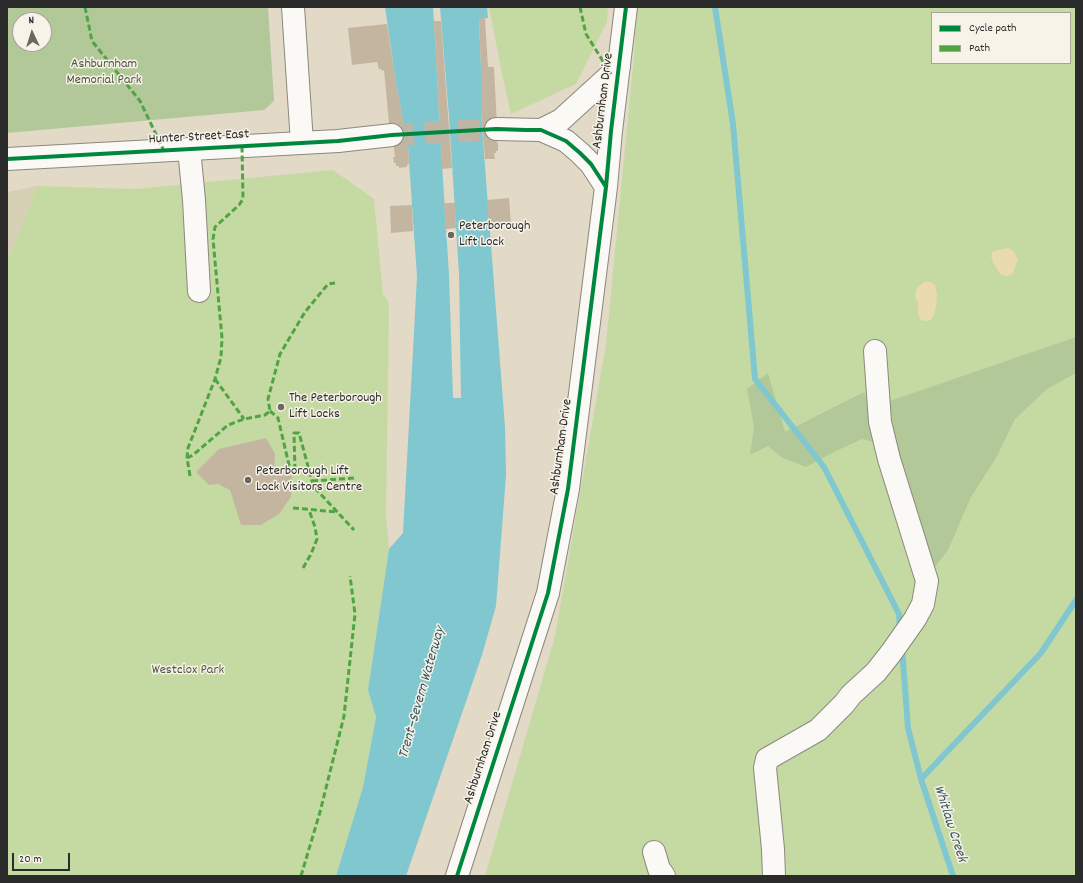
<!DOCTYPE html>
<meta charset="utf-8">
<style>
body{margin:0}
#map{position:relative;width:1083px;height:883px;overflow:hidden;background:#e2d9c6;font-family:Dekko,sans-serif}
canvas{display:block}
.frame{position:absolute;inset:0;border:8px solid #2b2b2b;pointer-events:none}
.legend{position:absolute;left:931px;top:12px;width:140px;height:52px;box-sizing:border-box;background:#f7f3e8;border:1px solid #a5a39c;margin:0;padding:5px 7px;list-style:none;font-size:12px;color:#2b2b2b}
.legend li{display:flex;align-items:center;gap:8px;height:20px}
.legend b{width:20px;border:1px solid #a5a39c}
.north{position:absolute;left:12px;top:12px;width:40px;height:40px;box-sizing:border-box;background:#f7f3e8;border:1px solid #a5a39c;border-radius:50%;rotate:356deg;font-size:11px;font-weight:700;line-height:16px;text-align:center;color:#2b2b2b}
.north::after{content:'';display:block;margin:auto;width:14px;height:18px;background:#6b6861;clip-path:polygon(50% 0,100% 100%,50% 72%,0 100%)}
.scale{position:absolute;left:12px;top:853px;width:58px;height:18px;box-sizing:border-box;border:2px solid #2b2b2b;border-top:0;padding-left:5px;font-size:12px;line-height:14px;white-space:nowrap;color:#2b2b2b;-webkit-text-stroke:3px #f7f3e8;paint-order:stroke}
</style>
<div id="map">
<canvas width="1083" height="883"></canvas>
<div class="frame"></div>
<ul class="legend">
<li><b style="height:5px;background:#00873e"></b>Cycle path</li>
<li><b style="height:5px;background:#51a443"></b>Path</li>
</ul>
<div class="north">N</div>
<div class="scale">20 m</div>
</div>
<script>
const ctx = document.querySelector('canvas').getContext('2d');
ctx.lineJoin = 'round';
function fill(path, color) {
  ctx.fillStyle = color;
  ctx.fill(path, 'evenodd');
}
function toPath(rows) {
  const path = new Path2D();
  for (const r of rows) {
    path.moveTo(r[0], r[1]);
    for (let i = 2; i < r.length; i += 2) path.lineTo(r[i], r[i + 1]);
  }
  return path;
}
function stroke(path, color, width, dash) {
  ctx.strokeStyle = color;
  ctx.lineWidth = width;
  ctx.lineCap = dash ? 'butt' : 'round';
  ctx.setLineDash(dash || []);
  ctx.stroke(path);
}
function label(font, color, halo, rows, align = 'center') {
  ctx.font = font + ' Dekko,sans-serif';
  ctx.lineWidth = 3;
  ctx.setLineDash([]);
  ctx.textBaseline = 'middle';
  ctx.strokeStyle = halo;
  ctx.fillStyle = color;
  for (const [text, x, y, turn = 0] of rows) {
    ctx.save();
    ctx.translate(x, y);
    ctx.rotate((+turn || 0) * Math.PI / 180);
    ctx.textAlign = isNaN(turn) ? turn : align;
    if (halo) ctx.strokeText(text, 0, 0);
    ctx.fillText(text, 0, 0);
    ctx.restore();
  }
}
fill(toPath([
 [37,186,7,263,7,192]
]), '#d6d0b6');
fill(toPath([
 [489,7,608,7,607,22,576,84,511,114,502,74],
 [636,7,1076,7,1076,876,485,876,555,636,606,344,634,56],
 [932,13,1070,13,1070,63,932,63],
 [333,170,374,199,383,295,387,299,389,306,386,515,389,549,368,690,376,716,363,787,336,876,7,876,7,263,37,186,135,189]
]), '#c5daa3');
fill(toPath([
 [7,7,268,7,274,101,264,110,7,133],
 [20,20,44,20,44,44,20,44],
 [1076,337,1076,373,1047,389,1015,419,996,458,971,497,948,550,931,572,884,403],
 [768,373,785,432,864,392,874,418,873,442,862,439,834,452,806,467,781,457,768,446,750,455,754,427,747,389]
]), '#b2c899');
fill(toPath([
 [1009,248,1014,252,1018,260,1012,275,1005,276,1000,274,993,262,991,256,993,251],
 [924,282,931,282,935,285,937,295,936,307,934,315,930,320,926,321,921,320,918,314,918,303,915,296,916,290,919,286]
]), '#e9dab0');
fill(toPath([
 [385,7,433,7,436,55,439,116,449,275,453,398,461,398,459,274,449,116,440,7,487,7,488,18,479,19,481,68,481,114,505,427,506,475,496,606,482,655,406,876,336,876,363,787,376,717,368,690,389,549,403,533,417,277,408,147,396,83]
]), '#81c7d0');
stroke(toPath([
 [715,7,733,124,755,379,824,467,899,614,900,629],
 [902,648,908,728,921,779,953,876],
 [921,779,1041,653,1076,600]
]), '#81c7d0', 6);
fill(toPath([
 [485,18,488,67,494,67,497,126,496,126,497,143,498,143,498,151,496,151,496,153,494,153,495,159,485,159,481,114,481,68,479,19],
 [434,21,441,21,452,168,442,169],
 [387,24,396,83,408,147,409,164,407,165,407,167,399,168,399,166,396,166,396,163,394,163,393,157,395,157,392,133,390,133,384,70,382,71,381,69,379,69,377,62,352,65,348,28],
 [509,198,511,224,489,226,487,200],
 [444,203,455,203,456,228,446,229],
 [412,205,413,231,391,233,390,206],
 [266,438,275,454,274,475,292,476,291,497,279,514,261,525,241,525,230,490,218,484,209,485,196,472,219,449]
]), '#c4b5a0');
stroke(toPath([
 [392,135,496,129]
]), '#bdb6a7', 22, [22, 11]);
const minor = toPath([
 [293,7,302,143],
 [496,129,541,130,566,141,580,153,591,164,606,187],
 [541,130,561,120,619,67],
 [189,149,194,200,199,291],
 [7,159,338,141,392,135],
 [654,852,659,869,664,876],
 [457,876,548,593,568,489,606,187,611,131,626,7],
 [774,876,773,849,765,768,767,759,818,730,844,704,851,695,876,672,891,653,915,619,923,604,927,581,889,459,880,422,875,351]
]);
stroke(minor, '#8c887e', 24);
stroke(minor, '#fbf9f6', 22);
stroke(toPath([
 [85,7,92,41,140,101,164,151],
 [580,7,586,34,611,74],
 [215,379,244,419],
 [270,411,278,418,289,465,295,473,294,433,299,433,312,481,315,488,354,530],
 [187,458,193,455,228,425,244,419,265,415,270,411,268,399,280,354,305,312,328,284,335,283],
 [190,476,187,458,188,448,215,379,221,357,222,338,213,239,215,227,239,205,243,199,242,146],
 [312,481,355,478],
 [293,508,338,512],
 [303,568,311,554,317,539,315,527,309,510],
 [301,876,320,812,344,716,355,614,350,576]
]), '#51a443', 3, [6, 3]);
stroke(toPath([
 [7,159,338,141,392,135,496,129,526,130,541,130,566,141,580,153,591,164,606,187],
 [457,876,548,593,568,489,606,187,611,131,626,7]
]), '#00873e', 4);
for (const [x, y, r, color] of [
 [451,235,4,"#6b6861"],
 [281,407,4,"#6b6861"],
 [248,480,4,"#6b6861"]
]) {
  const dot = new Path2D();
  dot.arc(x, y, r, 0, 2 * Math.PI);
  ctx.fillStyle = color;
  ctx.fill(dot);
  stroke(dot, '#f7f3e8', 1.5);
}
label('14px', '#4c5742', '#f7f3e8', [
 ["Ashburnham",104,65],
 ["Memorial Park",104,81],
 ["Westclox Park",188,671]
]);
label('14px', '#2b2b2b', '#f7f3e8', [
 ["Ashburnham Drive",604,101,-83],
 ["Hunter Street East",199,138,-3],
 ["Ashburnham Drive",562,447,-82],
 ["Ashburnham Drive",484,758,-72]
]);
label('14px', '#2b2b2b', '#f7f3e8', [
 ["Peterborough",459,227],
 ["Lift Lock",459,243],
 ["The Peterborough",289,399],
 ["Lift Locks",289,415],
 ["Peterborough Lift",256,472],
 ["Lock Visitors Centre",256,488]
], 'left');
label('italic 15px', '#38575e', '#f7f3e8', [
 ["Trent–Severn Waterway",423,693,-74],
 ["Whitlaw Creek",949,824,72]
]);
</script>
